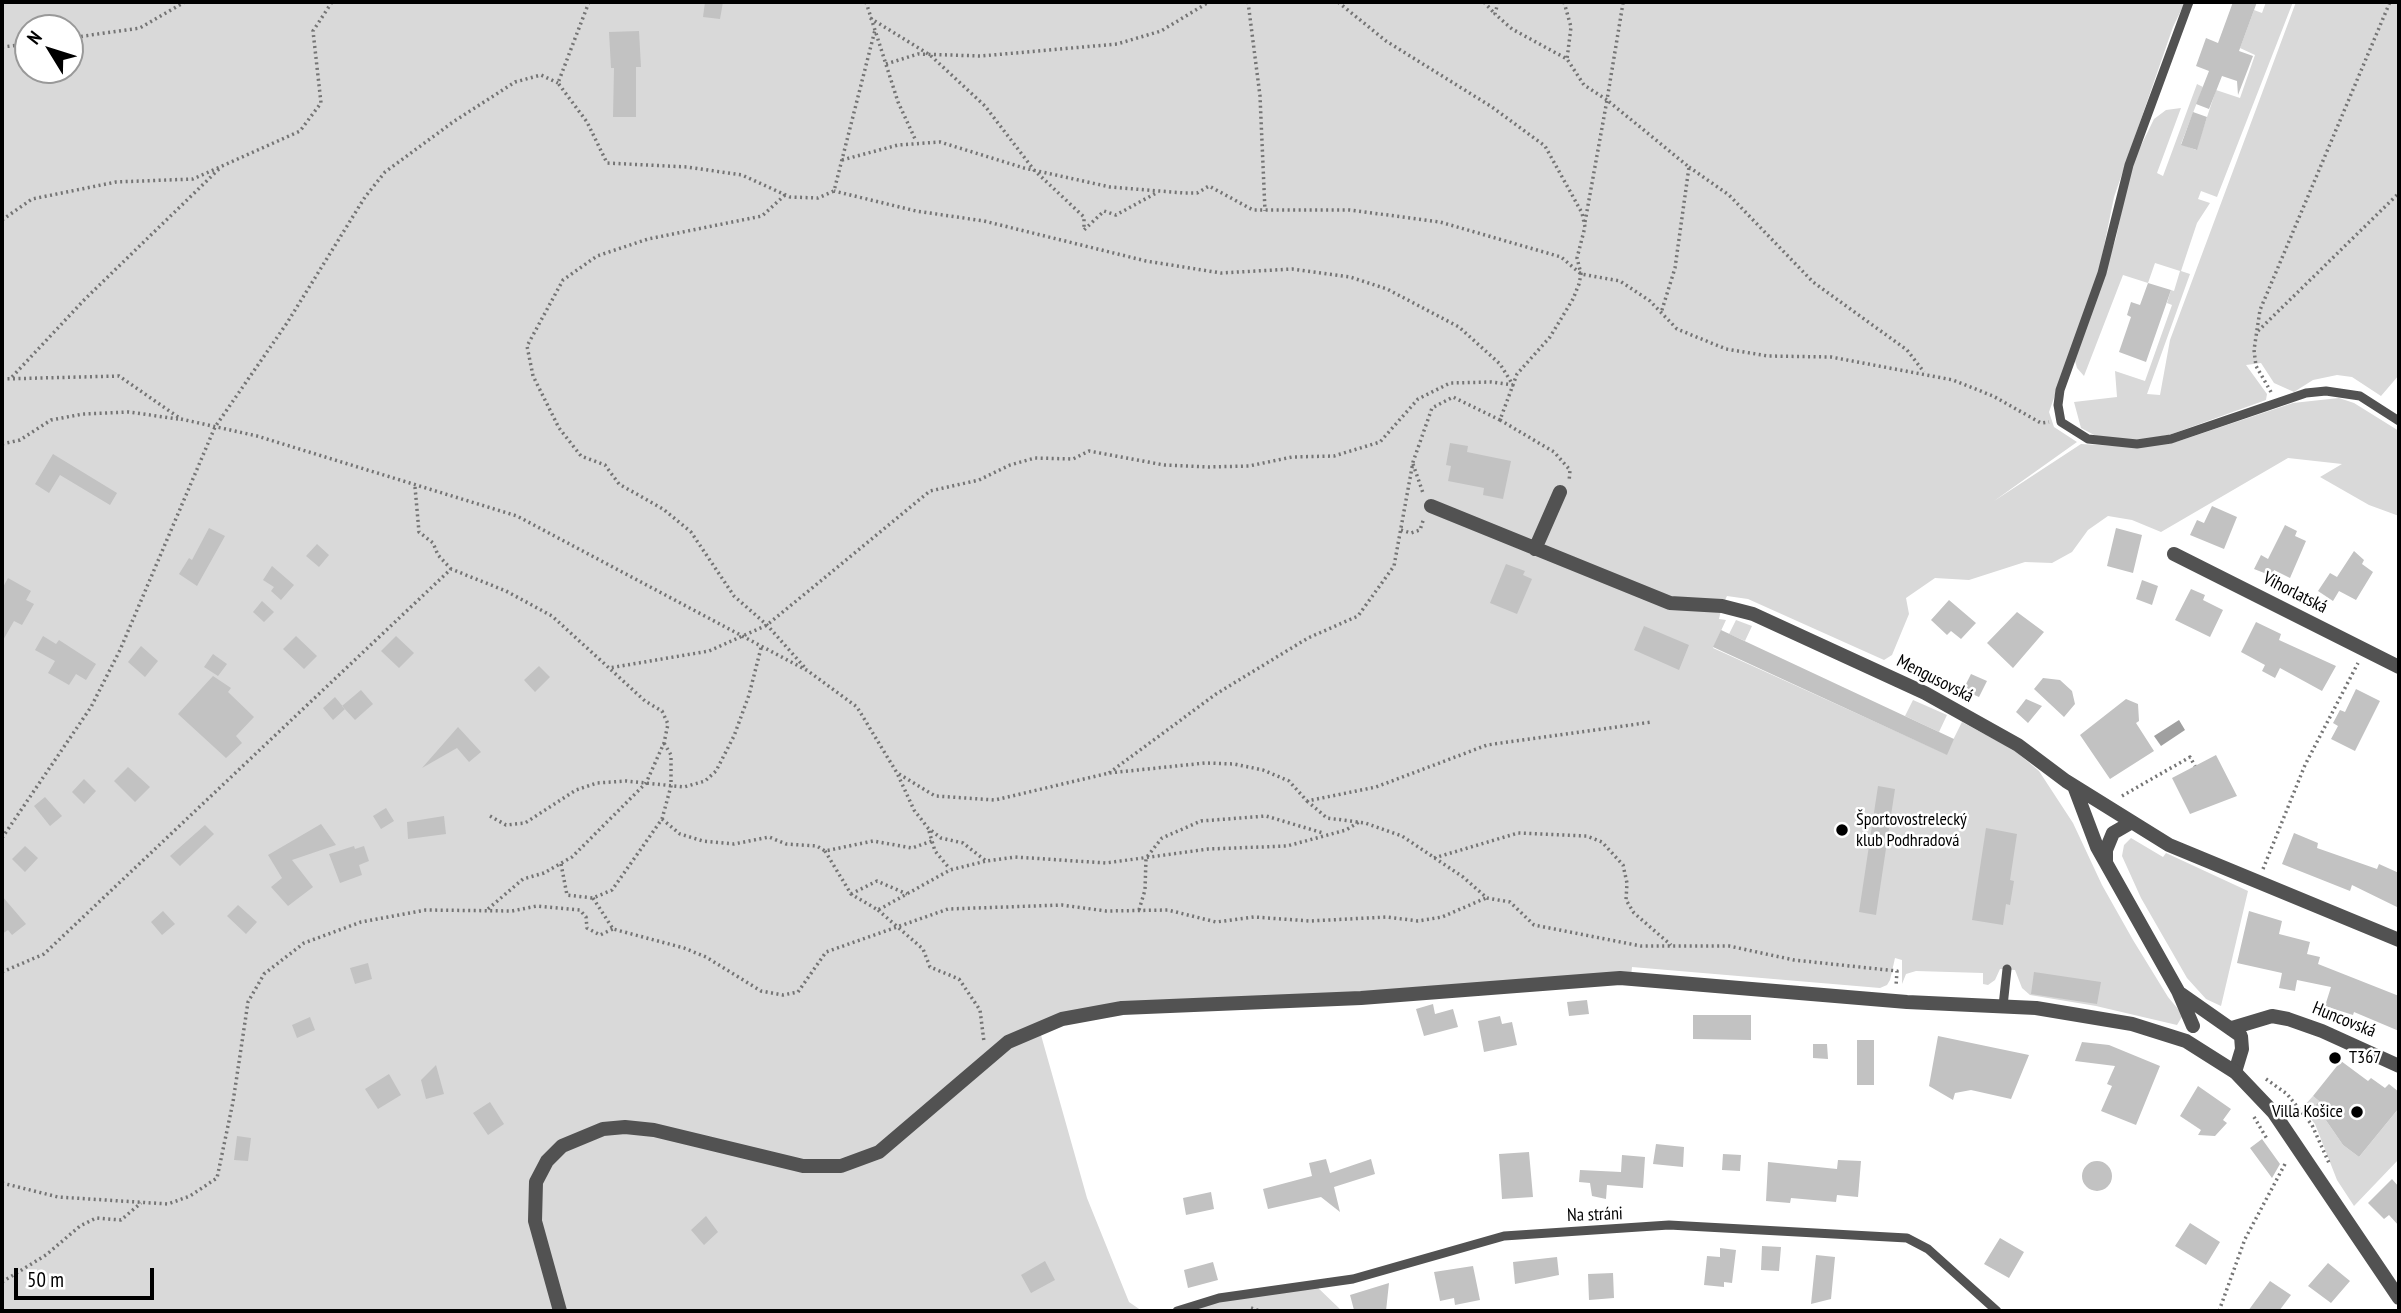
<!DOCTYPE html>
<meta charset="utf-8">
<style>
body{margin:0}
#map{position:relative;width:2401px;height:1313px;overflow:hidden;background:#fff;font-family:"PT Sans Narrow",sans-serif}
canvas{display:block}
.frame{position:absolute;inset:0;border:4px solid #000;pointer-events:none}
.north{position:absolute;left:14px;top:14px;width:70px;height:70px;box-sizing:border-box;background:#fff;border:2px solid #999;border-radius:50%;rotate:308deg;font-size:19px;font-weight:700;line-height:28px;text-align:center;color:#000}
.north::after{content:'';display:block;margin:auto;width:24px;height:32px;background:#000;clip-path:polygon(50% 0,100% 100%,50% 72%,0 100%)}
.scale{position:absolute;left:14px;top:1268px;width:140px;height:32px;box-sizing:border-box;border:4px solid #000;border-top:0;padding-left:9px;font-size:21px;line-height:24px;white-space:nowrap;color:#000;-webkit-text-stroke:5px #fff;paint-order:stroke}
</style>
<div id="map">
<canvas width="2401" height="1313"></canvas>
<div class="frame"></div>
<div class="north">N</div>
<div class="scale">50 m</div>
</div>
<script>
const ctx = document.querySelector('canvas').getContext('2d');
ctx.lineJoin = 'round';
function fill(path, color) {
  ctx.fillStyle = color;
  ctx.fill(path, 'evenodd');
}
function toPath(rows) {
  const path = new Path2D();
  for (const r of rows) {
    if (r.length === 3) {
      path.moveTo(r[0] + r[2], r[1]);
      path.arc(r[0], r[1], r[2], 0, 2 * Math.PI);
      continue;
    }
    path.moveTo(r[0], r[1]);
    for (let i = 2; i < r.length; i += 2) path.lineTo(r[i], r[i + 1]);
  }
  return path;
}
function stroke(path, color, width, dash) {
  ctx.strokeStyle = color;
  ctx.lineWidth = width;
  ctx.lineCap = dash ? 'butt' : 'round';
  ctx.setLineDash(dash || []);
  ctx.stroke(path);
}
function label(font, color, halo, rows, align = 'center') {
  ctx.font = font + ' "PT Sans Narrow",sans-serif';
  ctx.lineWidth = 5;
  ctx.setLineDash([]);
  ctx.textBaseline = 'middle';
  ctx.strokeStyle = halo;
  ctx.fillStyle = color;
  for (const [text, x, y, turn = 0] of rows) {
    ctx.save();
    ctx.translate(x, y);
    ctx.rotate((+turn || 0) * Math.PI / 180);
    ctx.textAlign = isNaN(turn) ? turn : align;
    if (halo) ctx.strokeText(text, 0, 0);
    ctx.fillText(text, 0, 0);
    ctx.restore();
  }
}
fill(toPath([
 [2,2,2185,2,2173,27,2114,197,2099,271,2049,412,2054,427,2077,442,1994,501,2081,444,2136,447,2176,442,2293,403,2339,398,2354,403,2399,431,2399,516,2369,505,2320,477,2342,464,2288,458,2161,532,2132,520,2108,516,2088,530,2072,552,2052,563,2025,562,1969,580,1935,578,1906,598,1909,614,1892,655,1884,660,1748,599,1727,596,1722,606,1719,619,1726,620,1713,648,1946,754,1962,722,2014,750,2039,771,2073,823,2102,885,2133,940,2168,997,2183,1015,2177,1025,2096,1006,2030,995,2022,988,2015,970,2000,969,1995,980,1988,985,1983,984,1983,973,1916,971,1906,974,1902,984,1902,960,1895,958,1890,980,1887,985,1880,988,1632,967,1631,977,1122,1008,1039,1028,1087,1198,1129,1302,1142,1311,2,1311],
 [28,28,70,28,70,70,28,70],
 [2266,2,2293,2,2217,197,2201,191,2198,199,2210,203,2197,223,2181,271,2190,274,2147,394,2160,395,2170,340,2296,2,2399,2,2399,375,2381,396,2352,377,2337,375,2313,380,2294,392,2274,383,2261,363,2246,365,2267,394,2266,400,2169,435,2132,441,2096,436,2081,428,2074,402,2117,397,2115,371,2145,381,2172,305,2167,303,2171,290,2174,291,2180,271,2155,263,2148,283,2123,275,2084,376,2077,368,2075,361,2116,238,2131,166,2154,119,2166,110,2181,108,2157,173,2163,176,2197,84,2203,87,2181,144,2196,150,2216,90,2240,98,2255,55,2240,48,2254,10,2262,13],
 [1736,620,1752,626,1745,641,1729,634],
 [1913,700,1947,715,1939,732,1905,716],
 [2131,838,2163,857,2166,853,2248,891,2221,1006,2206,999,2187,978,2141,898,2122,856,2124,845],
 [2313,1096,2319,1101,2313,1108,2323,1116,2343,1145,2359,1157,2399,1108,2399,1159,2354,1206,2337,1180,2315,1124,2302,1108],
 [1314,1284,1342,1311,1177,1311,1219,1298]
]), '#d9d9d9');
fill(toPath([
 [2179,720,2185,730,2161,746,2154,736]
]), '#a0a0a0');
fill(toPath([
 [705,2,723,2,720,19,703,17],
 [2233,2,2257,2,2239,51,2253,56,2238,95,2237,81,2222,76,2209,109,2196,104,2209,71,2196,66,2206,38,2218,43],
 [639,31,641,67,636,67,636,117,613,117,614,68,611,68,609,32],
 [2193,112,2207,117,2197,150,2181,145],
 [2148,283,2171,290,2146,362,2119,352,2131,317,2127,315,2131,302,2140,305],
 [1450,443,1468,446,1467,452,1511,461,1503,499,1483,495,1484,488,1448,481,1451,466,1446,465],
 [53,454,117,493,110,505,60,475,49,493,35,484],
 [2212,506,2237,517,2224,549,2190,535,2197,520,2204,523],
 [2285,525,2297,531,2295,536,2306,541,2290,578,2274,570,2272,576,2254,569,2261,555,2268,559],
 [209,528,225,536,197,586,179,574,189,558,192,560],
 [2116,528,2142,535,2133,573,2107,566],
 [317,544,329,555,319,567,306,556],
 [2354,551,2364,560,2362,564,2373,572,2356,600,2339,591,2333,601,2318,591,2330,573,2337,577],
 [1506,564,1525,571,1523,575,1532,579,1517,614,1490,603],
 [272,566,294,585,281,600,271,591,274,587,263,580],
 [8,578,31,591,26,600,34,604,22,625,14,621,2,642,2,589],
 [2142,580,2158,586,2152,605,2136,599],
 [2191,589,2205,595,2203,600,2223,610,2210,637,2175,620],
 [1949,600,1976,623,1961,639,1951,631,1947,635,1931,620],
 [262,601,274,612,264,622,253,612],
 [2017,612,2044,632,2013,668,1987,643],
 [2256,622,2281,634,2279,640,2336,666,2322,691,2280,668,2275,678,2262,671,2265,665,2241,652],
 [1644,626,1689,645,1679,670,1634,650],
 [1721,630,1954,739,1947,755,1713,647],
 [43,636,56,644,59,640,96,664,86,680,76,674,69,685,48,673,55,661,35,650],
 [296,636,317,656,304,669,283,649],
 [396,636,414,653,399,668,381,651],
 [141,646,158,661,145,677,128,662],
 [213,654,227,664,218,676,204,667],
 [539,666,550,677,535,692,524,680],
 [1971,674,1987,681,1979,697,1963,690],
 [213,676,231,688,228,692,254,717,236,736,242,743,226,758,178,714],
 [2043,678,2060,680,2072,691,2075,704,2064,717,2034,689],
 [2356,689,2380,701,2355,751,2331,739,2338,726,2333,723,2340,710,2345,712],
 [361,690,373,704,355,720,342,706],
 [335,697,345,709,333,720,323,708],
 [2026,699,2042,706,2028,723,2016,712],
 [2126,699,2138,704,2139,721,2136,723,2154,751,2110,779,2080,735],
 [458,727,481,752,469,762,457,748,422,768],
 [2216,755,2237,796,2190,814,2172,778],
 [128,767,150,787,135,802,114,781],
 [84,779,96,791,84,804,72,792],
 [1878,786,1895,789,1876,915,1859,912],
 [45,797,62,816,50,826,34,806],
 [386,808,394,821,381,829,373,816],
 [444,816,446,834,408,839,407,822],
 [321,824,336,845,292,860,313,887,288,906,271,887,282,878,268,855],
 [205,825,214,834,180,866,170,856],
 [1986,828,2017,834,2010,880,2014,881,2010,905,2006,904,2003,925,1972,920],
 [2294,833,2318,843,2317,848,2377,869,2379,864,2399,873,2399,908,2352,885,2350,891,2282,864],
 [25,846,38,858,25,872,12,859],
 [354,846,355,849,364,846,369,861,359,865,362,875,340,883,329,854],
 [2,896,26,924,12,935,8,930,2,934],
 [238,905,257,922,246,934,227,916],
 [163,911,175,924,162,935,151,922],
 [2249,911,2282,921,2279,934,2310,942,2307,954,2320,957,2318,964,2399,996,2399,1031,2354,1012,2353,1015,2325,1006,2331,987,2297,980,2295,991,2279,988,2282,973,2237,963],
 [368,963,372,979,355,984,350,968],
 [2034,972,2101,982,2097,1004,2031,994],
 [1587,1000,1589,1014,1569,1016,1567,1002],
 [1433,1004,1435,1014,1453,1009,1458,1027,1424,1036,1416,1009],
 [1693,1015,1751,1015,1751,1040,1693,1039],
 [1500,1016,1502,1024,1512,1022,1517,1045,1484,1052,1478,1021],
 [310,1017,315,1030,297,1038,292,1025],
 [1938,1036,2029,1055,2011,1099,1971,1090,1955,1093,1953,1100,1929,1086],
 [1857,1040,1874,1040,1874,1085,1857,1085],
 [2082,1042,2109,1045,2160,1066,2136,1125,2101,1111,2112,1086,2107,1084,2115,1066,2075,1061],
 [1813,1044,1827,1044,1828,1059,1813,1058],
 [2341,1061,2368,1081,2371,1078,2385,1088,2389,1084,2399,1092,2399,1108,2359,1157,2343,1145,2323,1116,2313,1108,2319,1101,2313,1096],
 [436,1065,444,1094,426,1099,421,1080],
 [389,1074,401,1095,378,1109,365,1089],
 [2198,1086,2231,1109,2223,1120,2227,1123,2215,1136,2198,1135,2201,1130,2180,1116],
 [490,1102,504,1124,488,1135,473,1113],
 [237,1136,251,1138,248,1161,234,1160],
 [2262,1139,2280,1164,2272,1178,2250,1148],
 [1656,1144,1684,1147,1683,1167,1653,1164],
 [1529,1152,1533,1197,1502,1199,1499,1154],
 [1723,1154,1741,1155,1740,1171,1722,1170],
 [1622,1155,1645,1157,1643,1188,1607,1185,1606,1199,1592,1196,1590,1183,1579,1182,1580,1170,1621,1172],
 [1326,1159,1330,1173,1371,1159,1375,1174,1334,1187,1340,1212,1321,1197,1268,1209,1263,1189,1312,1176,1309,1163],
 [1838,1160,1861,1161,1858,1197,1837,1195,1836,1202,1791,1198,1790,1203,1766,1201,1768,1162,1837,1169],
 [2097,1176,15],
 [2392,1179,2399,1187,2399,1226,2389,1215,2384,1219,2368,1203],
 [1211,1192,1214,1209,1186,1215,1183,1198],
 [706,1216,718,1232,704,1245,691,1230],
 [2190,1223,2220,1242,2206,1265,2175,1246],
 [2000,1238,2024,1252,2009,1278,1984,1264],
 [1762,1246,1781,1247,1779,1271,1761,1270],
 [1720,1248,1736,1250,1732,1283,1724,1282,1724,1287,1704,1285,1707,1256,1720,1257],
 [1816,1255,1835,1257,1831,1299,1811,1304],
 [1557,1257,1559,1275,1515,1284,1513,1262],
 [1045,1261,1055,1280,1031,1293,1021,1275],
 [1213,1262,1218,1280,1188,1288,1184,1270],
 [2328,1263,2350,1281,2331,1303,2308,1286],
 [1473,1266,1480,1300,1455,1305,1454,1298,1440,1301,1434,1272],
 [1613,1273,1614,1298,1589,1300,1588,1274],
 [2270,1281,2291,1295,2279,1311,2248,1311],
 [1389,1283,1386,1311,1354,1310,1350,1295]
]), '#c2c2c2');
stroke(toPath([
 [589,2,558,83,587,122,607,163,687,167,742,175,790,197,818,198,834,191,875,30],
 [866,2,898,102,916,141],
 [1248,2,1260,96,1265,211],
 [1484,2,1495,14],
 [1498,2,1495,14,1512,29,1567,59,1584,85,1607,100,1623,3,1620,2],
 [1564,2,1571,27,1567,59],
 [870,18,930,55,985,106,1034,170,1084,217,1084,230,1104,211,1116,215,1158,192],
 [70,38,140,28,185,2],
 [2,47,28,44],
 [886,64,918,54,981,56,1117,44,1161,31,1209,2],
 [842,160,898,145,940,142,1024,168,1110,187,1184,193,1197,193,1209,186,1253,210,1350,210,1440,222,1561,257,1581,274,1620,281,1650,301,1677,329,1726,349,1768,356,1831,357,1953,380,1993,396,2041,423,2049,422],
 [1689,167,1729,195,1813,282,1907,350,1924,372],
 [785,195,762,216,648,239,597,256,563,280,527,346,533,376,559,428,581,456,605,465,619,484,663,509,691,532,734,596,767,625,807,670],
 [2,220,32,199,116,182,193,179,300,131,321,103,313,31,332,2],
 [1585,222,1607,100,1689,167,1675,268,1661,313],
 [2258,331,2399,193],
 [12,377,85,299,220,168],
 [2,379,119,376,181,419,257,436,517,516,808,671,857,707,897,773,914,810,928,828,941,838,963,843,986,861,1015,857,1106,863,1208,849,1287,846,1346,830,1359,822],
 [2271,392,2256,366,2254,350,2260,310,2390,2],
 [1500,420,1554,452,1570,470,1569,482],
 [2,444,20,440,51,420,83,414,129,412,178,419],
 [1413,464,1423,493],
 [415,487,419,532,433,543,438,555,451,569],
 [1401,530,1411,533,1420,530,1424,518],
 [1109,773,1216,694,1308,638,1358,616,1394,566,1413,462,1432,408,1453,397,1500,420,1517,374,1550,337,1573,299,1579,284,1581,274,1577,258,1585,227,1582,213,1545,146,1492,107,1386,41,1338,2],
 [899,774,935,796,995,800,1109,773,1205,763,1234,764,1263,770,1289,781,1307,801,1376,787,1487,745,1652,722],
 [2122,796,2190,757,2195,766],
 [1307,801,1327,818,1365,823,1402,836,1463,877,1487,898,1510,902,1534,925,1641,946,1729,946,1794,960,1897,971,1896,986],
 [490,816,506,825,525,823,576,790,597,783,626,781,684,787,705,781,716,771,734,736,749,695,761,648],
 [662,819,680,834,703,841,734,844,769,837,786,844,817,846,825,851,873,841,912,848,932,841],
 [929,831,935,851,950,869],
 [2,838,91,707,120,650,215,427,287,323,365,197,385,172,453,122,515,82,541,75,558,83],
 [825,851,851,894,878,910,950,870,986,861],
 [1434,858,1518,833,1587,836,1602,842,1623,865,1627,883,1626,900,1634,913,1671,945],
 [561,864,567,895,593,898,612,890,662,819,671,786,671,755,664,743],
 [2263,869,2305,765,2358,663],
 [851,894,877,881,907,894],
 [593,898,613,929,684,948,706,957,761,991,783,995,798,992,826,952,948,909,1062,905,1106,911,1168,910,1216,922,1254,917,1310,921,1387,917,1418,921,1442,917,1486,898],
 [488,909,523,879,544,873,572,857,646,783,664,743,668,724,662,711,645,701,609,668],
 [878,910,923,949,930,967,959,979,980,1010,984,1042],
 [1139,910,1145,890,1146,858,1162,838,1201,821,1266,816,1323,833],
 [2,972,44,954,451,569,506,591,552,616,609,668,709,651,767,625,930,491,979,480,1010,465,1035,458,1073,459,1089,451,1164,465,1208,467,1249,466,1292,457,1334,456,1380,442,1418,399,1450,383,1491,382,1513,385,1500,364,1459,327,1387,289,1350,277,1292,269,1221,273,1146,261,984,221,916,211,834,191],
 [2266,1079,2287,1094,2312,1125,2329,1163],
 [2254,1117,2267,1139],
 [2,1183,58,1197,168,1204,190,1196,217,1178,233,1102,248,1002,264,974,304,943,361,922,426,910,512,911,537,906,580,910,586,917,587,928,600,935,613,929],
 [2,1282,46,1255,80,1226,96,1218,121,1220,141,1203],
 [1251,1308,1260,1311],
 [2219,1311,2245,1239,2285,1164]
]), '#747474', 3.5, [2, 3.5]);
stroke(toPath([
 [2189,2,2129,165,2102,273,2060,390,2058,405,2061,422,2088,439,2137,444,2171,439,2306,393,2326,391,2360,396,2399,421],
 [2003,1006,2007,969],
 [1177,1311,1219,1298,1353,1279,1504,1236,1669,1225,1907,1238,1928,1249,1997,1311]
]), '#525252', 9);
stroke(toPath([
 [1431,506,1670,603,1722,606,1753,614,1925,693,2018,745,2066,781,2169,845,2399,940],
 [1535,549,1560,492],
 [2174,554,2399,667],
 [2074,786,2097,847,2178,991,2193,1026],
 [2106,863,2106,850,2113,833,2132,822],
 [2181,994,2241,1036,2242,1049,2235,1072],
 [2232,1028,2272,1016,2288,1019,2322,1031,2399,1066]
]), '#525252', 14);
stroke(toPath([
 [560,1311,535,1221,536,1182,547,1161,562,1146,603,1129,625,1127,654,1130,803,1166,841,1166,879,1152,1008,1042,1062,1019,1122,1008,1361,998,1620,978,1907,1002,2036,1008,2132,1024,2186,1041,2235,1072,2274,1113,2399,1298]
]), '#525252', 14);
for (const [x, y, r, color] of [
 [1842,830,7,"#000"],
 [2335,1058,7,"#000"],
 [2357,1112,7,"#000"]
]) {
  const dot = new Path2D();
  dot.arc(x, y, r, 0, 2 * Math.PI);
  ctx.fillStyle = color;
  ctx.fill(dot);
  stroke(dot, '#fff', 2.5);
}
label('18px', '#000', '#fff', [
 ["Vihorlatská",2295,593,27],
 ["Mengusovská",1935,679,27],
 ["Huncovská",2344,1020,22],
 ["Na stráni",1595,1215,-2]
]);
label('18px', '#000', '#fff', [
 ["Športovostrelecký",1856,820],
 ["klub Podhradová",1856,841],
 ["T367",2349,1058],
 ["Villa Košice",2343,1112,"right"]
], 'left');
</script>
